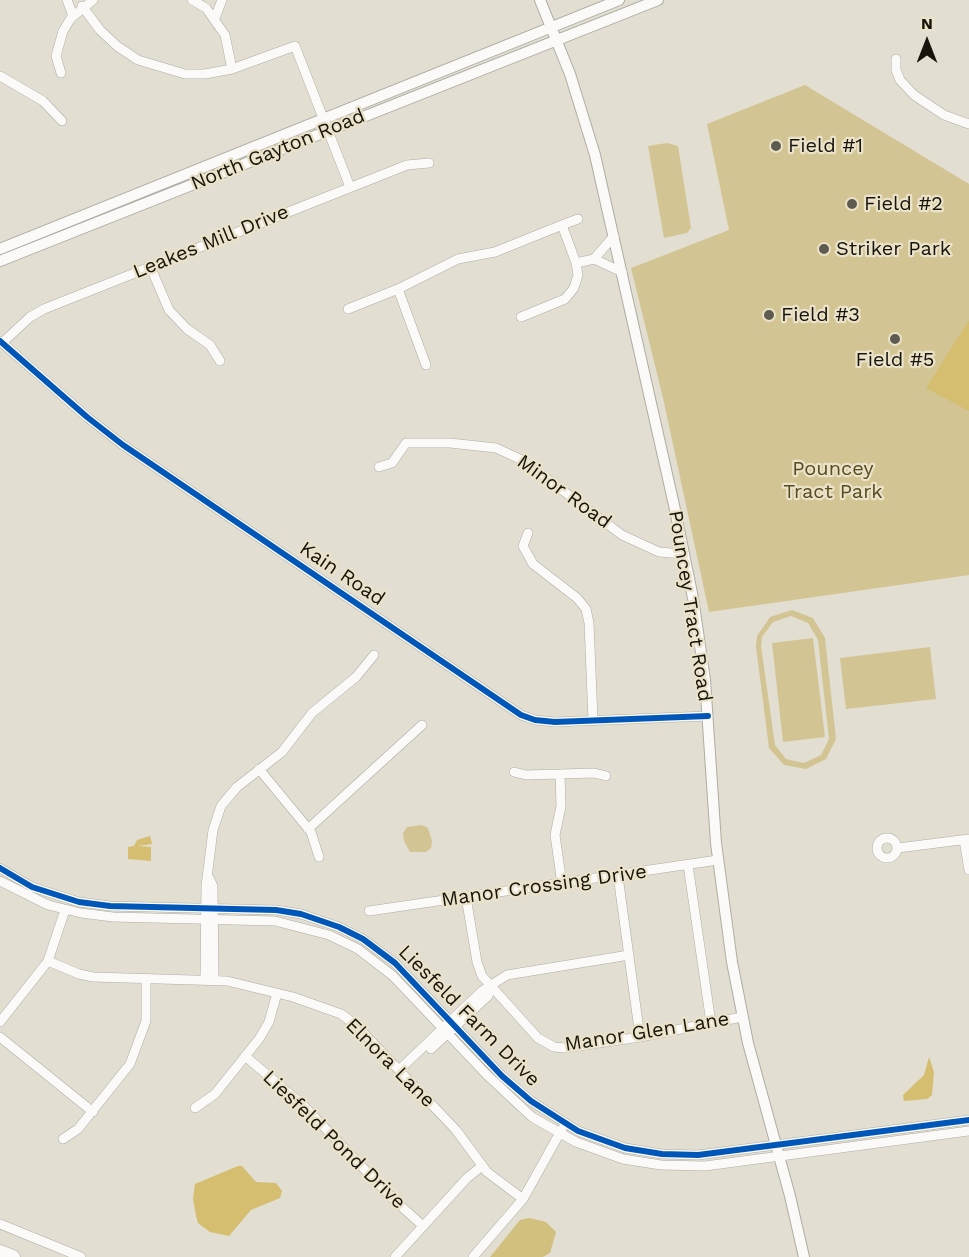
<!DOCTYPE html>
<style>
body{margin:0}
#map{position:relative;width:969px;height:1257px;overflow:hidden;background:#e2ded1;font-family:"Work Sans",sans-serif}
canvas{display:block}
.north{position:absolute;left:897px;top:12px;width:60px;height:60px;-webkit-text-stroke:4px #eae2c9;paint-order:stroke;rotate:0deg;font-size:16px;font-weight:700;line-height:24px;text-align:center;color:#17140b}
.north::after{content:'';display:block;margin:auto;width:21px;height:27px;background:#17140b;clip-path:polygon(50% 0,100% 100%,50% 72%,0 100%)}
</style>
<div id="map">
<canvas width="969" height="1257"></canvas>
<div class="north">N</div>
</div>
<script>
const ctx = document.querySelector('canvas').getContext('2d');
ctx.lineJoin = 'round';
function fill(path, color) {
  ctx.fillStyle = color;
  ctx.fill(path, 'evenodd');
}
function toPath(rows) {
  const path = new Path2D();
  for (const r of rows) {
    if (r.length === 3) {
      path.moveTo(r[0] + r[2], r[1]);
      path.arc(r[0], r[1], r[2], 0, 2 * Math.PI);
      continue;
    }
    path.moveTo(r[0], r[1]);
    for (let i = 2; i < r.length; i += 2) path.lineTo(r[i], r[i + 1]);
  }
  return path;
}
function stroke(path, color, width, dash) {
  ctx.strokeStyle = color;
  ctx.lineWidth = width;
  ctx.lineCap = dash ? 'butt' : 'round';
  ctx.setLineDash(dash || []);
  ctx.stroke(path);
}
function label(font, color, halo, rows, align = 'center') {
  ctx.font = font + ' "Work Sans",sans-serif';
  ctx.lineWidth = 4.5;
  ctx.setLineDash([]);
  ctx.textBaseline = 'middle';
  ctx.strokeStyle = halo;
  ctx.fillStyle = color;
  for (const [text, x, y, turn = 0] of rows) {
    ctx.save();
    ctx.translate(x, y);
    ctx.rotate((+turn || 0) * Math.PI / 180);
    ctx.textAlign = isNaN(turn) ? turn : align;
    if (halo) ctx.strokeText(text, 0, 0);
    ctx.fillText(text, 0, 0);
    ctx.restore();
  }
}
fill(toPath([
 [805,85,969,184,969,575,709,612,663,398,631,268,729,230,707,124],
 [667,143,678,146,691,228,687,233,664,238,648,146],
 [792,610,813,618,825,638,836,739,826,759,806,769,784,765,769,748,756,647,757,636,770,617],
 [791,616,808,623,818,640,829,739,821,755,804,763,786,759,775,745,761,646,762,637,773,622],
 [813,638,825,737,783,742,772,643],
 [930,647,936,699,846,709,840,658],
 [422,825,428,828,432,841,431,848,426,852,410,852,404,841,403,833,407,827]
]), '#d3c593');
fill(toPath([
 [529,1218,546,1222,556,1232,550,1253,543,1257,490,1257,520,1220]
]), '#d2c07e');
fill(toPath([
 [969,320,969,411,926,388],
 [150,836,152,844,138,846,151,847,151,861,128,859,128,847,134,846,137,840],
 [929,1057,934,1072,932,1095,927,1099,904,1101,903,1095,924,1075],
 [238,1166,242,1166,256,1182,276,1183,282,1191,280,1198,251,1210,229,1236,210,1232,198,1223,196,1216,193,1199,195,1184]
]), '#d5be70');
const minor = toPath([
 [67,0,73,16],
 [192,0,206,8,225,35,232,69],
 [82,6,100,30,117,46,138,60,185,74,205,74,232,69,295,46,350,187],
 [215,18,222,0],
 [896,59,896,70,900,80,914,95,944,115,969,124],
 [61,73,56,56,63,31,71,18,93,0],
 [0,76,43,101,62,121],
 [562,225,578,219],
 [594,259,622,272],
 [150,266,169,310,187,329,210,345,220,361],
 [348,309,398,289],
 [521,317,565,299,574,288,578,275,576,263],
 [0,341,87,417,123,445,521,715,535,720,555,722,708,716],
 [2,343,30,317,44,309,407,165,429,163],
 [426,365,398,289,458,259,495,252,562,225,576,263,594,259,614,236],
 [379,467,392,463,406,443,450,443,496,448,522,460,622,535,659,552,684,554],
 [528,533,523,546,533,564,577,598,586,609,589,623,593,720],
 [259,769,311,832,319,857],
 [514,772,526,775,594,773,606,776],
 [560,774,561,806,555,835,562,884],
 [308,829,422,725],
 [887,848,10],
 [964,840,969,870],
 [898,848,969,839],
 [688,865,711,1023],
 [0,868,32,887,79,902,110,906,276,910,301,914,339,927,363,939,395,963,502,1076,531,1101,578,1131,625,1148,662,1154,698,1155,969,1120],
 [618,876,640,1037],
 [209,878,213,886,214,980],
 [0,881,48,905,81,913,113,917,275,921,329,935,358,949,393,976,487,1075,532,1117,576,1142,623,1159,661,1165,705,1166,969,1131],
 [466,897,477,962,482,976,538,1038,554,1047,565,1048,640,1037,742,1017],
 [369,911,718,860],
 [48,961,79,974,93,977,227,981,293,997,341,1014,356,1025,456,1130,487,1172,523,1199],
 [205,979,206,886,213,830,221,806,237,787,282,752,312,713,356,677,374,655],
 [0,1022,48,961,65,910],
 [0,1037,93,1112],
 [431,1049,488,996,491,987],
 [245,1056,304,1106,391,1197,423,1226],
 [399,1070,482,991,507,975,629,955],
 [195,1108,215,1094,259,1039,269,1022,277,993],
 [63,1139,78,1129,130,1064,146,1021,146,979],
 [0,1224,81,1257],
 [395,1257,467,1178,482,1166],
 [473,1257,523,1199,562,1129]
]);
const major = toPath([
 [540,0,570,74,595,155,674,505,693,598,705,680,716,843,732,962,748,1043,790,1196,804,1257],
 [0,249,619,0],
 [0,261,658,0]
]);
const highway = toPath([
 [0,1252,13,1257]
]);
stroke(minor, '#afaca2', 10);
stroke(major, '#afaca2', 12);
stroke(highway, '#afaca2', 15);
stroke(minor, '#fbfaf8', 9);
stroke(major, '#fbfaf8', 10);
stroke(highway, '#fbfaf8', 14);
stroke(toPath([
 [0,341,87,417,123,445,521,715,535,720,555,722,708,716],
 [0,868,32,887,79,902,110,906,276,910,301,914,339,927,363,939,395,963,502,1076,531,1101,578,1131,625,1148,662,1154,698,1155,969,1120]
]), '#0057b8', 6);
for (const [x, y, r, color] of [
 [776,146,6,"#5e5b50"],
 [852,204,6,"#5e5b50"],
 [824,249,6,"#5e5b50"],
 [769,315,6,"#5e5b50"],
 [895,339,6,"#5e5b50"]
]) {
  const dot = new Path2D();
  dot.arc(x, y, r, 0, 2 * Math.PI);
  ctx.fillStyle = color;
  ctx.fill(dot);
  stroke(dot, '#eae2c9', 2);
}
label('20px', '#17140b', '#eae2c9', [
 ["Field #1",788,146],
 ["Field #2",864,204],
 ["Striker Park",836,249],
 ["Field #3",781,315],
 ["Field #5",895,360,"center"]
], 'left');
label('20px', '#17140b', '#eae2c9', [
 ["North Gayton Road",278,150,-22],
 ["Leakes Mill Drive",211,242,-22],
 ["Minor Road",564,492,36],
 ["Kain Road",342,574,34],
 ["Pouncey Tract Road",690,606,81],
 ["Manor Crossing Drive",544,886,-8],
 ["Liesfeld Farm Drive",469,1016,45],
 ["Manor Glen Lane",647,1032,-9],
 ["Elnora Lane",390,1063,45],
 ["Liesfeld Pond Drive",334,1140,44]
]);
label('20px', '#574b1f', '#eae2c9', [
 ["Pouncey",833,469],
 ["Tract Park",833,492]
]);
</script>
